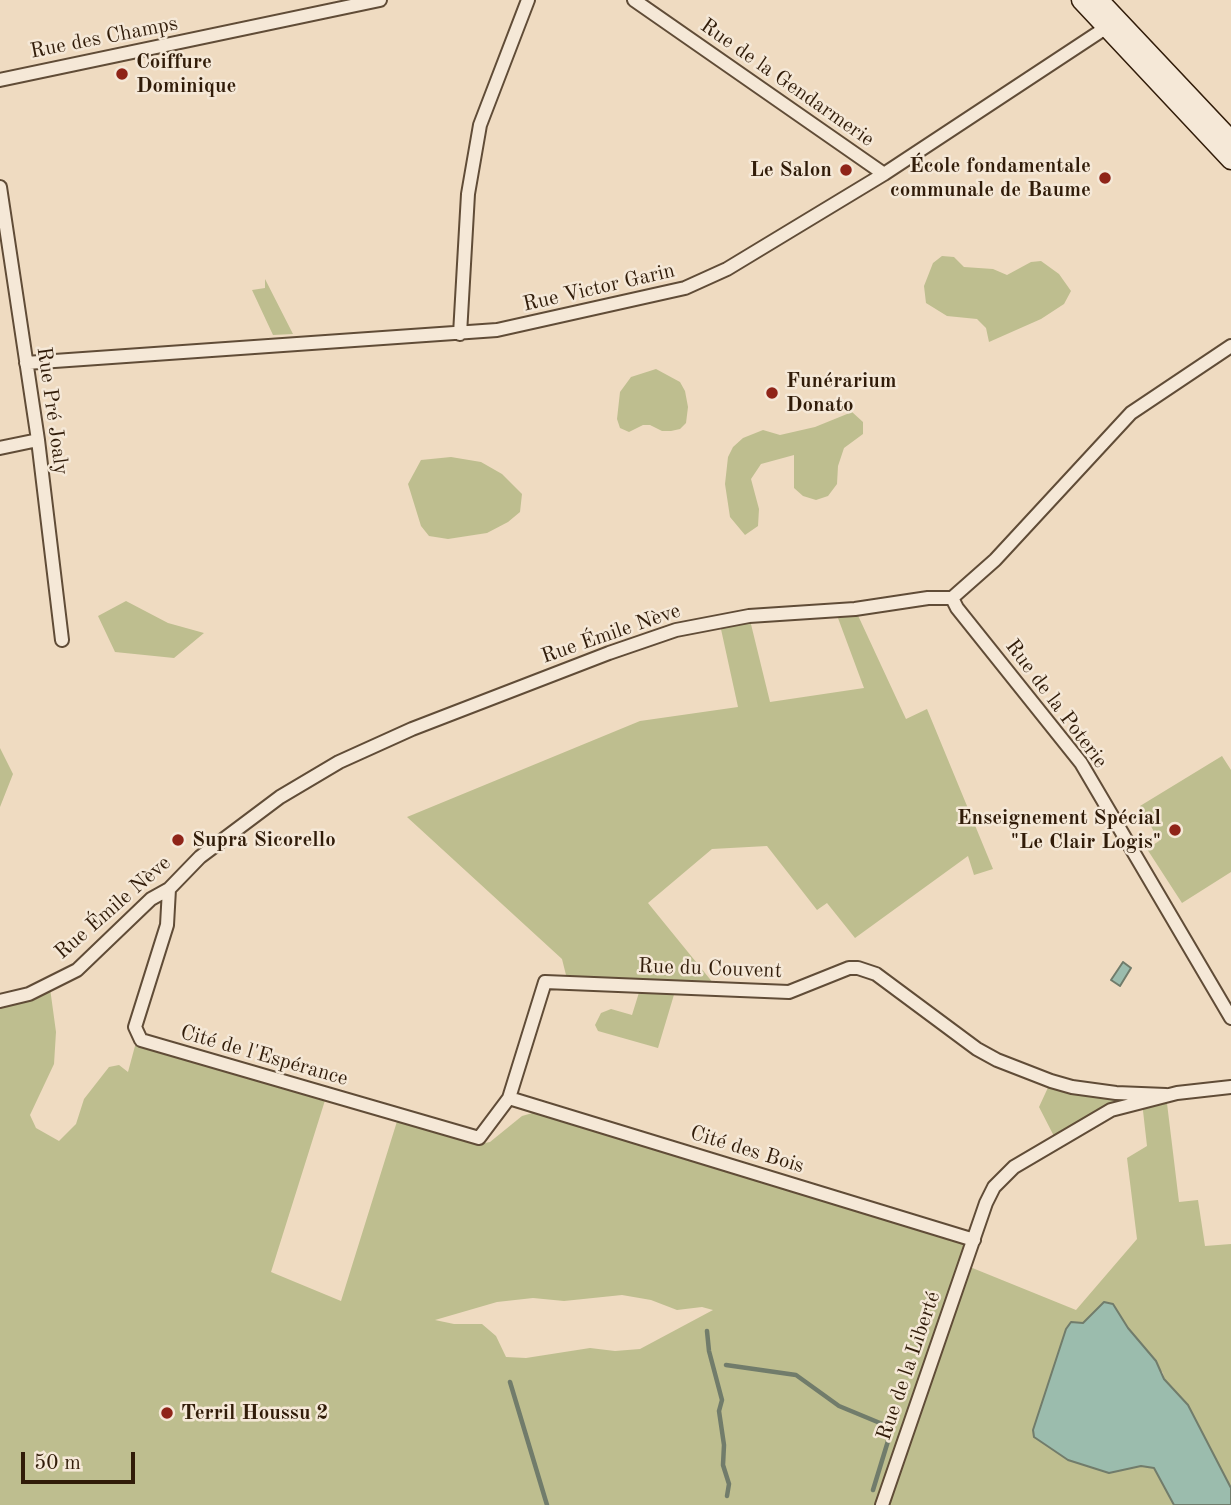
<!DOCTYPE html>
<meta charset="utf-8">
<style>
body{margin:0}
#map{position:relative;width:1231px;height:1505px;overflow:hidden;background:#efdbc1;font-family:"Old Standard TT",serif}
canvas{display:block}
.scale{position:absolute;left:21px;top:1452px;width:114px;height:32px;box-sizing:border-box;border:4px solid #311c09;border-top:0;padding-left:9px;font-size:21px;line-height:24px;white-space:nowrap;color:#311c09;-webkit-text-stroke:5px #f5e8d7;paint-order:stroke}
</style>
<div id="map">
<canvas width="1231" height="1505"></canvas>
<div class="scale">50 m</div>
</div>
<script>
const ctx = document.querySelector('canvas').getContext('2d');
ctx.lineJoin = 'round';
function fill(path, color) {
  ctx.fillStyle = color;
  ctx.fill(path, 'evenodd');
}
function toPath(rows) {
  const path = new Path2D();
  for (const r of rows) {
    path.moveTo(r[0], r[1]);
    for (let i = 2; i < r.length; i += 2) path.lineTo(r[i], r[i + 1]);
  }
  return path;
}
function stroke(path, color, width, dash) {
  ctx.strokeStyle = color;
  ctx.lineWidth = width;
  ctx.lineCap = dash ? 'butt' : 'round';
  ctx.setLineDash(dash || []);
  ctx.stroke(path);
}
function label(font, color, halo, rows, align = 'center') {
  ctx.font = font + ' "Old Standard TT",serif';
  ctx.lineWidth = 5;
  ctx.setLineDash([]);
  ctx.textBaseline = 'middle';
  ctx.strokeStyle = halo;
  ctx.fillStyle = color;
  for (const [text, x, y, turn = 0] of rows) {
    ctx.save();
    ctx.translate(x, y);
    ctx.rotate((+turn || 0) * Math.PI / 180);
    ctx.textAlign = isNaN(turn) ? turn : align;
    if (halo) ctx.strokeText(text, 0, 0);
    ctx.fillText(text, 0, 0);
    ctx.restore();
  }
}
fill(toPath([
 [942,256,954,257,964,267,993,269,1007,275,1031,262,1041,261,1059,274,1071,291,1064,304,1041,319,989,342,986,328,977,319,947,316,926,303,924,286,933,263],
 [265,279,293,334,273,335,252,290,265,288],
 [656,369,680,382,685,391,688,407,686,423,680,429,671,431,662,431,650,425,643,425,629,432,620,428,617,419,620,392,631,377],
 [852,412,863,422,863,434,844,448,838,466,837,484,828,496,816,500,803,496,794,488,794,455,761,464,751,479,759,509,758,526,745,535,730,517,725,484,728,457,733,447,743,438,763,430,780,435,815,427],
 [451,457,481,462,502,474,522,494,520,512,508,522,487,533,448,539,429,536,421,526,408,484,421,460],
 [126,601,168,623,204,633,174,658,115,652,98,616],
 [855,609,906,719,927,709,993,869,974,875,968,856,855,938,827,903,817,910,767,846,712,849,648,903,718,989,676,988,658,1048,598,1031,595,1025,601,1013,611,1009,632,1015,641,986,568,983,562,959,407,817,640,721,738,707,719,620,749,616,770,702,864,688,835,610],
 [0,748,13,774,0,807],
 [1222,756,1231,770,1231,872,1182,903,1147,849,1159,841,1140,806],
 [50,988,56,1032,54,1064,30,1115,36,1128,59,1141,76,1124,84,1099,109,1067,119,1065,128,1072,135,1046,141,1040,327,1094,271,1272,341,1301,399,1115,478,1143,485,1143,490,1142,522,1116,536,1112,974,1240,965,1265,1076,1310,1137,1239,1127,1158,1147,1146,1142,1102,1057,1142,1039,1107,1051,1081,1166,1095,1179,1202,1198,1200,1205,1246,1231,1244,1231,1488,1188,1406,1164,1379,1163,1373,1128,1328,1113,1304,1104,1302,1083,1323,1065,1457,1068,1460,1109,1473,1141,1466,1154,1468,1174,1505,0,1505,0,1004],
 [622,1295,651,1300,677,1310,702,1307,713,1310,640,1349,615,1351,590,1348,526,1358,506,1357,496,1336,482,1324,454,1324,435,1320,497,1302,533,1298,564,1301]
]), '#bebe8f');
const water = toPath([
 [1123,962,1131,968,1120,986,1111,980,1123,962],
 [1104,1302,1113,1304,1128,1328,1156,1361,1164,1379,1188,1405,1231,1488,1231,1505,1174,1505,1154,1468,1141,1466,1109,1473,1068,1460,1034,1437,1033,1430,1066,1329,1071,1322,1083,1323,1104,1302]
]);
fill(water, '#9bbcad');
stroke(water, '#717c6b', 2);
stroke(toPath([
 [707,1331,709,1351,722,1400,719,1411,724,1445,723,1465,729,1484,727,1496],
 [726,1365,796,1375,839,1406,892,1428,873,1490],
 [510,1382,547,1505]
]), '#717c6b', 4.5);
const minor = toPath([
 [634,0,884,174],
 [0,80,380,0],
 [0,187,38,440,62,640],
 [460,334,468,194,480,125,528,0],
 [26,363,497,330,685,288,727,269,884,174,1107,27],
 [0,448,38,440],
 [952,598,957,608,1081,763,1231,1018],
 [169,889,167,925,135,1027,141,1040,479,1138,509,1098,545,982,789,992,849,968,858,968,876,974,977,1049,997,1060,1051,1081,1072,1087,1116,1093,1166,1095],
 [0,1001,29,994,77,970,151,899,169,889,200,857,280,797,339,762,412,729,609,653,676,630,749,616,855,609,928,598,952,598,995,560,1131,413,1231,346],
 [509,1098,974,1240],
 [882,1505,986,1203,994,1187,1014,1167,1111,1110,1177,1093,1231,1087]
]);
const secondary = toPath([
 [1081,0,1231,160],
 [1099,0,1231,140]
]);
stroke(minor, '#604c37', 16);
stroke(secondary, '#311c09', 21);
stroke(minor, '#f5e8d7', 12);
stroke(secondary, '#f5e8d7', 18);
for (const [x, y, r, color] of [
 [122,74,7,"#8f2418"],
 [846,170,7,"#8f2418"],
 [1105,178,7,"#8f2418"],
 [772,393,7,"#8f2418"],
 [1175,830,7,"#8f2418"],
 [178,840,7,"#8f2418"],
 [167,1413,7,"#8f2418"]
]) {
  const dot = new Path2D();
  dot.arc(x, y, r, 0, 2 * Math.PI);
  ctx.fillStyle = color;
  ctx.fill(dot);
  stroke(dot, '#f5e8d7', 2.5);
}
label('21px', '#311c09', '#f5e8d7', [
 ["Rue des Champs",104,38,-11],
 ["Rue de la Gendarmerie",787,83,35],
 ["Rue Victor Garin",599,288,-13],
 ["Rue Pré Joaly",52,411,82],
 ["Rue Émile Nève",611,634,-19],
 ["Rue de la Poterie",1056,704,53],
 ["Rue Émile Nève",113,908,-41],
 ["Rue du Couvent",710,969,2],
 ["Cité de l'Espérance",264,1056,16],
 ["Cité des Bois",747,1150,17],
 ["Rue de la Liberté",909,1366,-71]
]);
label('bold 21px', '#311c09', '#f5e8d7', [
 ["Coiffure",136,62],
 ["Dominique",136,86],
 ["École fondamentale",1091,166,"right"],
 ["communale de Baume",1091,190,"right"],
 ["Le Salon",832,170,"right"],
 ["Funérarium",786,381],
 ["Donato",786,405],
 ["Enseignement Spécial",1161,818,"right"],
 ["\"Le Clair Logis\"",1161,842,"right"],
 ["Supra Sicorello",192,840],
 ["Terril Houssu 2",181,1413]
], 'left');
</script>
